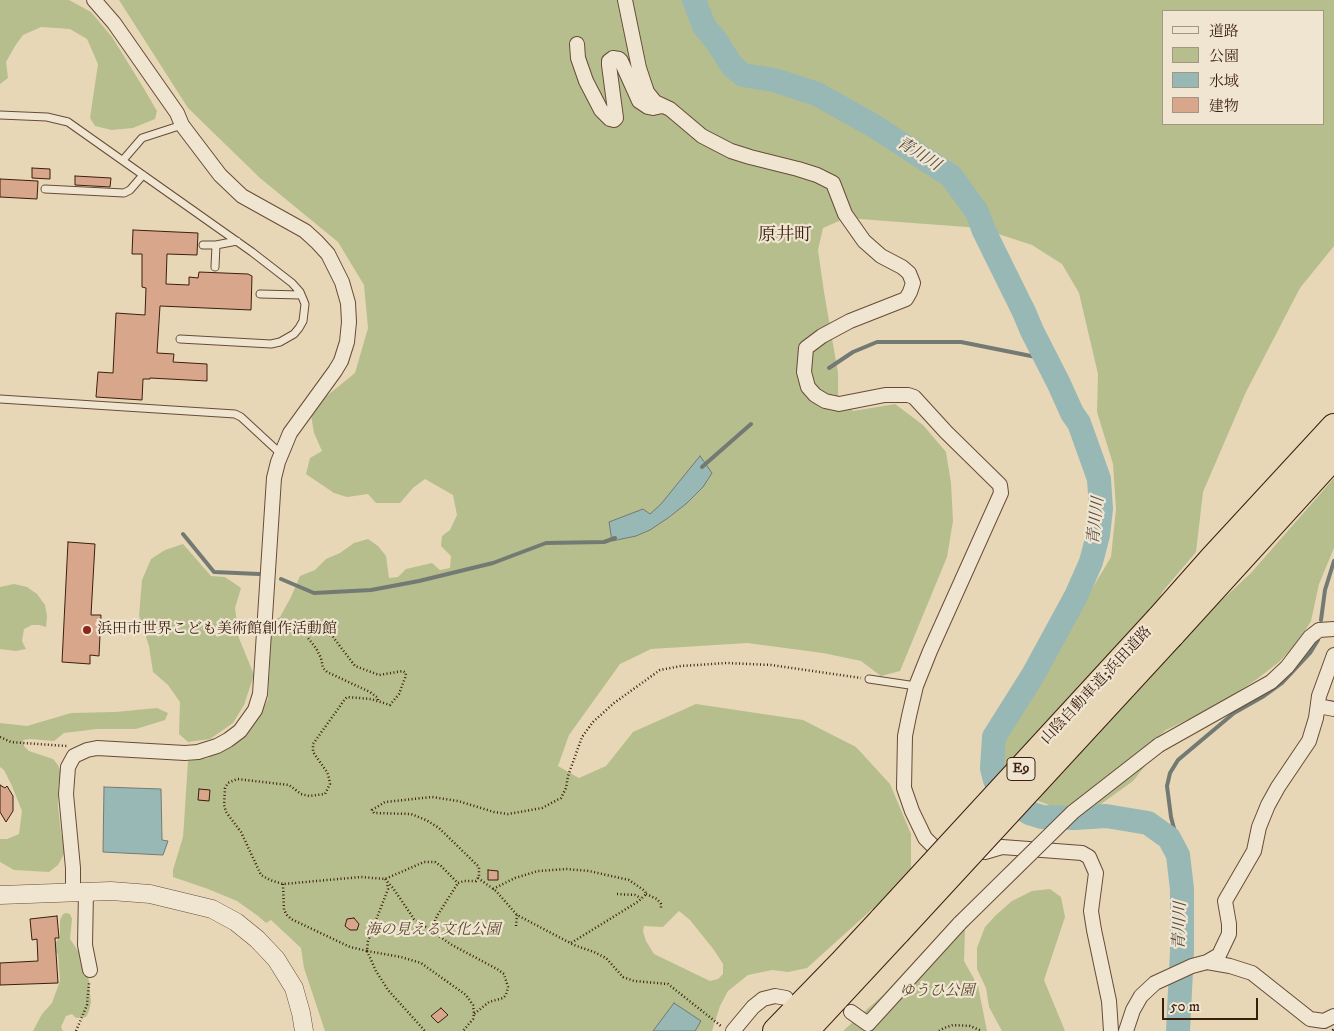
<!DOCTYPE html>
<meta charset="utf-8">
<style>
body{margin:0}
#map{position:relative;width:1334px;height:1031px;overflow:hidden;background:#e7d7b6;font-family:"IM FELL DW Pica","Noto Serif JP",serif}
canvas{display:block}
.legend{position:absolute;left:1162px;top:10px;width:162px;height:115px;box-sizing:border-box;background:#efe5d0;border:1px solid #a79583;margin:0;padding:6px 9px;list-style:none;font-size:15px;color:#3c1e0f}
.legend li{display:flex;align-items:center;gap:10px;height:25px}
.legend b{width:25px;border:1px solid #a79583}
.scale{position:absolute;left:1162px;top:998px;width:96px;height:22px;box-sizing:border-box;border:2px solid #3c1e0f;border-top:0;padding-left:6px;font-size:15px;line-height:18px;white-space:nowrap;color:#3c1e0f;-webkit-text-stroke:4px #efe5d0;paint-order:stroke}
</style>
<div id="map">
<canvas width="1334" height="1031"></canvas>
<ul class="legend">
<li><b style="height:6px;background:#efe5d0"></b>道路</li>
<li><b style="height:14px;background:#b6be8d"></b>公園</li>
<li><b style="height:14px;background:#98b8b6"></b>水域</li>
<li><b style="height:14px;background:#d8a68a"></b>建物</li>
</ul>
<div class="scale">50 m</div>
</div>
<script>
const ctx = document.querySelector('canvas').getContext('2d');
ctx.lineJoin = 'round';
function fill(path, color) {
  ctx.fillStyle = color;
  ctx.fill(path, 'evenodd');
}
function toPath(rows) {
  const path = new Path2D();
  for (const r of rows) {
    path.moveTo(r[0], r[1]);
    for (let i = 2; i < r.length; i += 2) path.lineTo(r[i], r[i + 1]);
  }
  return path;
}
function stroke(path, color, width, dash) {
  ctx.strokeStyle = color;
  ctx.lineWidth = width;
  ctx.lineCap = dash ? 'butt' : 'round';
  ctx.setLineDash(dash || []);
  ctx.stroke(path);
}
function label(font, color, halo, rows, align = 'center') {
  ctx.font = font + ' "IM FELL DW Pica","Noto Serif JP",serif';
  ctx.lineWidth = 4.5;
  ctx.setLineDash([]);
  ctx.textBaseline = 'middle';
  ctx.strokeStyle = halo;
  ctx.fillStyle = color;
  for (const [text, x, y, turn = 0] of rows) {
    ctx.save();
    ctx.translate(x, y);
    ctx.rotate((+turn || 0) * Math.PI / 180);
    ctx.textAlign = isNaN(turn) ? turn : align;
    if (halo) ctx.strokeText(text, 0, 0);
    ctx.fillText(text, 0, 0);
    ctx.restore();
  }
}
fill(toPath([
 [0,0,69,0,91,12,112,37,143,87,157,111,155,119,133,128,112,130,95,126,90,118,98,64,87,39,70,29,41,27,23,35,15,46,6,62,8,78,0,84],
 [119,0,1334,0,1334,246,1300,288,1246,392,1203,492,1196,552,1163,591,1150,614,1182,637,1251,573,1334,478,1334,548,1319,584,1311,621,1298,642,1279,662,1257,679,1218,705,1166,730,1148,745,1145,766,1133,781,1097,807,1061,810,1014,791,1002,776,999,740,1015,717,1111,557,1116,509,1113,464,1097,412,1098,374,1079,293,1062,264,1032,245,980,228,846,218,823,228,818,250,824,292,838,373,838,395,853,411,895,404,923,425,946,452,951,483,953,521,947,557,900,671,881,676,861,661,823,653,747,643,651,649,620,664,569,735,558,766,579,778,606,766,633,732,696,704,803,720,856,747,890,784,911,834,911,874,807,968,788,972,772,970,748,975,728,991,720,1006,712,1031,325,1031,304,968,301,948,271,920,266,923,258,916,237,901,208,889,173,877,173,870,183,837,184,823,188,761,209,758,209,756,230,744,258,718,268,699,272,621,280,617,291,597,300,576,315,570,326,559,340,553,354,543,368,539,378,546,386,556,389,578,398,577,406,569,432,563,440,570,450,568,451,556,441,546,442,536,450,530,457,515,453,495,425,479,413,488,400,503,376,503,368,494,347,497,334,493,306,474,310,458,322,451,314,433,311,415,323,399,355,373,368,328,364,285,338,242,260,178,188,108],
 [1163,11,1323,11,1323,124,1163,124],
 [679,911,690,920,714,950,723,964,723,974,718,979,710,981,654,954,646,941,643,931,644,926,663,927],
 [183,544,211,576,225,577,241,588,235,608,239,638,254,675,244,705,233,723,210,739,188,742,179,734,180,702,168,685,153,672,149,646,139,616,142,580,151,559,165,550],
 [14,584,27,587,37,594,45,605,47,616,46,627,39,625,32,625,24,629,22,641,26,649,16,651,0,649,0,587],
 [157,708,168,713,165,720,136,729,97,729,64,733,54,741,30,739,23,740,24,746,29,751,53,759,58,765,61,773,58,788,58,807,61,832,65,852,58,865,49,872,14,870,0,862,0,839,7,839,19,834,22,811,12,786,4,770,0,767,0,723,27,726,71,713,115,712],
 [1050,889,1061,897,1065,917,1044,980,1065,1031,1002,1031,989,1007,986,988,977,969,977,948,985,927,996,915,1012,901,1032,891],
 [66,913,70,914,72,919,70,939,84,960,88,973,91,1002,89,1011,86,1017,76,1018,72,1014,66,1016,61,1027,63,1031,33,1031,42,1014,52,1003,60,981,58,954,54,951,53,946,60,937,60,920,63,914],
 [953,919,965,930,964,961,978,986,987,1031,843,1031,884,994]
]), '#b6be8d');
const water = toPath([
 [700,456,712,473,703,487,687,503,668,518,650,530,636,536,612,541,609,522,643,509,650,514,661,504,700,456],
 [104,787,161,789,162,840,168,841,163,855,103,852,104,787],
 [674,1003,701,1021,695,1031,653,1031,674,1003]
]);
fill(water, '#98b8b6');
stroke(water, '#737a73', 1);
stroke(toPath([
 [829,368,853,352,877,342,961,342,1046,359],
 [702,467,751,424],
 [183,534,214,572,259,574],
 [281,579,314,593,371,590,419,581,493,563,546,543,604,542,615,538],
 [1321,620,1325,590,1334,561],
 [1178,855,1178,844,1171,817,1167,786,1170,773,1178,760,1234,713,1264,696,1282,683,1310,653,1318,640]
]), '#737a73', 4);
stroke(toPath([
 [694,0,704,26,717,42,732,66,743,75,774,80,817,94,874,126,951,176,977,212,984,231,1024,312,1032,331,1059,384,1072,413,1079,423,1099,479,1101,509,1098,535,1091,562,1076,596,1033,675,994,737,992,768,995,780,1007,799,1029,813,1042,817,1075,818,1106,816,1148,823,1169,838,1178,855,1182,889,1182,951,1178,1031]
]), '#98b8b6', 24);
const building = toPath([
 [32,168,50,169,50,179,32,178,32,168],
 [75,176,111,178,110,187,75,185,75,176],
 [0,179,38,181,37,199,0,197,0,179],
 [133,230,198,233,197,255,167,254,166,284,189,285,189,277,198,278,199,272,248,274,252,276,251,310,160,306,157,353,174,354,173,362,207,364,207,381,150,378,150,379,143,379,142,400,96,397,98,372,113,373,116,313,145,315,146,288,142,287,142,254,132,254,133,230],
 [68,542,95,544,91,615,101,615,99,656,90,655,90,664,62,662,68,542],
 [0,785,5,788,7,786,13,796,13,811,6,822,0,812,0,785],
 [199,789,210,790,209,801,198,800,199,789],
 [488,870,498,871,498,880,488,880,488,870],
 [57,916,59,938,55,938,58,983,0,985,0,963,38,961,37,939,32,940,30,919,57,916],
 [354,918,359,924,357,930,350,930,345,926,347,919,354,918],
 [441,1008,448,1015,438,1023,431,1016,441,1008]
]);
fill(building, '#d8a68a');
stroke(building, '#3c1e0f', 1);
const service = toPath([
 [0,115,47,117,68,122,252,252,292,283,300,292,305,304,303,321,299,328,294,334,280,342,271,344,180,339],
 [123,160,142,138,182,125],
 [45,189,124,193,130,190,143,175],
 [203,245,216,245,237,241],
 [215,267,216,245],
 [260,294,301,295],
 [0,399,235,414,241,417,281,454],
 [869,679,916,686]
]);
const minor = toPath([
 [625,0,639,68,647,92,655,102,670,109,702,136,731,151,750,157,798,169,817,175,833,183,845,214,864,241,881,256,902,267,909,273,913,283,910,292,906,299,850,321,822,336,806,348,804,372,808,387,815,395,825,401,839,404,885,395,908,395,914,397,946,432,1000,485,1001,493,930,651,916,686,909,716,905,736,904,788,912,811,925,838,934,847,951,849],
 [577,44,578,58,586,81,601,110,610,119,614,120,616,118,609,65,609,61,613,58,619,59,621,61,639,101,648,107,653,108,662,106],
 [1318,706,1334,709],
 [1159,745,1271,682,1287,667,1310,637,1319,630,1334,629],
 [972,850,985,852,1002,847,1082,853,1089,857,1096,873,1091,911,1094,930,1109,1001,1111,1031],
 [73,892,73,868,66,794,68,767,74,756,87,750,97,748,185,753,198,752,217,746,228,740,240,731,255,710,260,694,274,478,278,462,290,433,335,371,341,361,347,342,349,322,348,303,342,282,328,254,317,242,305,231,242,196,220,175,182,125,177,113,114,23,94,0],
 [86,892,85,945,90,970],
 [1207,962,1230,966,1252,973,1310,1019,1324,1021,1334,1016],
 [851,1012,868,1024,960,923],
 [733,1031,753,1007,763,999,775,996,786,998],
 [1126,1031,1133,1010,1141,996,1155,983,1192,966,1207,962,1219,955,1229,934,1229,924,1225,901,1254,851,1259,827,1268,805,1278,787,1309,741,1316,718,1319,696,1334,655]
]);
const tertiary = toPath([
 [0,895,111,891,150,894,212,909,236,922,257,939,276,959,294,988,301,1013,304,1031]
]);
const motorway = toPath([
 [1159,619,1213,558,1334,427],
 [1171,635,1334,456],
 [776,1031,843,962,883,919],
 [805,1031,898,931]
]);
stroke(service, '#674c39', 9);
stroke(minor, '#674c39', 16);
stroke(tertiary, '#674c39', 19);
stroke(motorway, '#3c1e0f', 28);
stroke(toPath([
 [378,700,378,698,370,692,327,672,323,668,321,658,316,648,308,638,308,632,311,629,320,630,333,637,355,666,379,675,403,671,406,673,405,678,399,694,390,705,371,699,347,697,345,699,313,744,313,752,327,772,329,778,330,784,325,794,309,796,301,794,289,785,237,779,228,783,225,788,224,805,226,812,241,832,261,875,270,880,283,884,361,877,385,879,424,862,435,862,441,866,458,883,464,881,476,881,479,876,479,867,439,828,426,820,411,814,374,813,372,810,385,802,432,797,458,801,494,812,508,814,542,808,561,798,566,788,568,776,582,737,593,722,614,703,660,670,681,666,727,663,771,665,861,678],
 [0,737,11,742,67,746],
 [478,878,496,891,517,915,574,945,594,952,606,958,623,977,634,981,668,984,721,1026],
 [385,879,393,888,414,919,452,945,497,969,504,974,508,987,506,995,503,998,489,1002,474,1014],
 [283,884,284,910,287,915,291,919,350,947,367,951,368,941,388,889,387,882],
 [493,889,515,878,538,871,566,869,589,871,629,880,645,891,646,894,639,901,571,943],
 [617,894,635,895,641,898],
 [646,894,657,899,661,904,661,910],
 [516,926,517,915],
 [431,931,437,916,458,883],
 [367,951,401,957,421,963,466,995,473,1005,474,1014,473,1019,463,1031],
 [367,951,376,971,388,990,425,1031],
 [76,1031,87,1005,89,983],
 [939,1031,944,1028,953,1025,970,1026,982,1031]
]), '#3c1e0f', 2.5, [1, 2.5]);
stroke(service, '#efe5d0', 7);
stroke(minor, '#efe5d0', 14);
stroke(tertiary, '#efe5d0', 18);
stroke(motorway, '#e7d7b6', 26);
stroke(toPath([
 [1333,1031,1334,1030]
]), '#3c1e0f', 4, [9, 9]);
const minorBridge = toPath([
 [960,923,1073,812,1159,745]
]);
const motorwayBridge = toPath([
 [883,919,1159,619],
 [898,931,1171,635]
]);
stroke(minorBridge, '#674c39', 16, []);
stroke(motorwayBridge, '#3c1e0f', 28, []);
stroke(minorBridge, '#efe5d0', 14);
stroke(motorwayBridge, '#e7d7b6', 26);
for (const [x, y, r, color] of [
 [87,630,5,"#8f2418"]
]) {
  const dot = new Path2D();
  dot.arc(x, y, r, 0, 2 * Math.PI);
  ctx.fillStyle = color;
  ctx.fill(dot);
  stroke(dot, '#efe5d0', 2);
}
for (const [x, y, w] of [
 [1021,769,28]
]) {
  const box = new Path2D();
  box.roundRect(x - w / 2, y - 11.5, w, 23, 4);
  ctx.fillStyle = '#efe5d0';
  ctx.fill(box);
  stroke(box, '#3c1e0f', 1);
}
label('bold 14px', '#3c1e0f', null, [
 ["E9",1021,769]
]);
label('15px', '#3c1e0f', '#efe5d0', [
 ["浜田市世界こども美術館創作活動館",97,630]
], 'left');
label('15px', '#3c1e0f', '#efe5d0', [
 ["山陰自動車道;浜田道路",1097,686,-47]
]);
label('italic 15px', '#5a462e', '#efe5d0', [
 ["海の見える文化公園",433,931],
 ["ゆうひ公園",937,992]
]);
label('italic 16px', '#584c41', '#efe5d0', [
 ["青川川",918,155,32],
 ["青川川",1097,521,-84],
 ["青川川",1181,926,-88]
]);
label('18px', '#3c1e0f', '#efe5d0', [
 ["原井町",785,236]
]);
</script>
